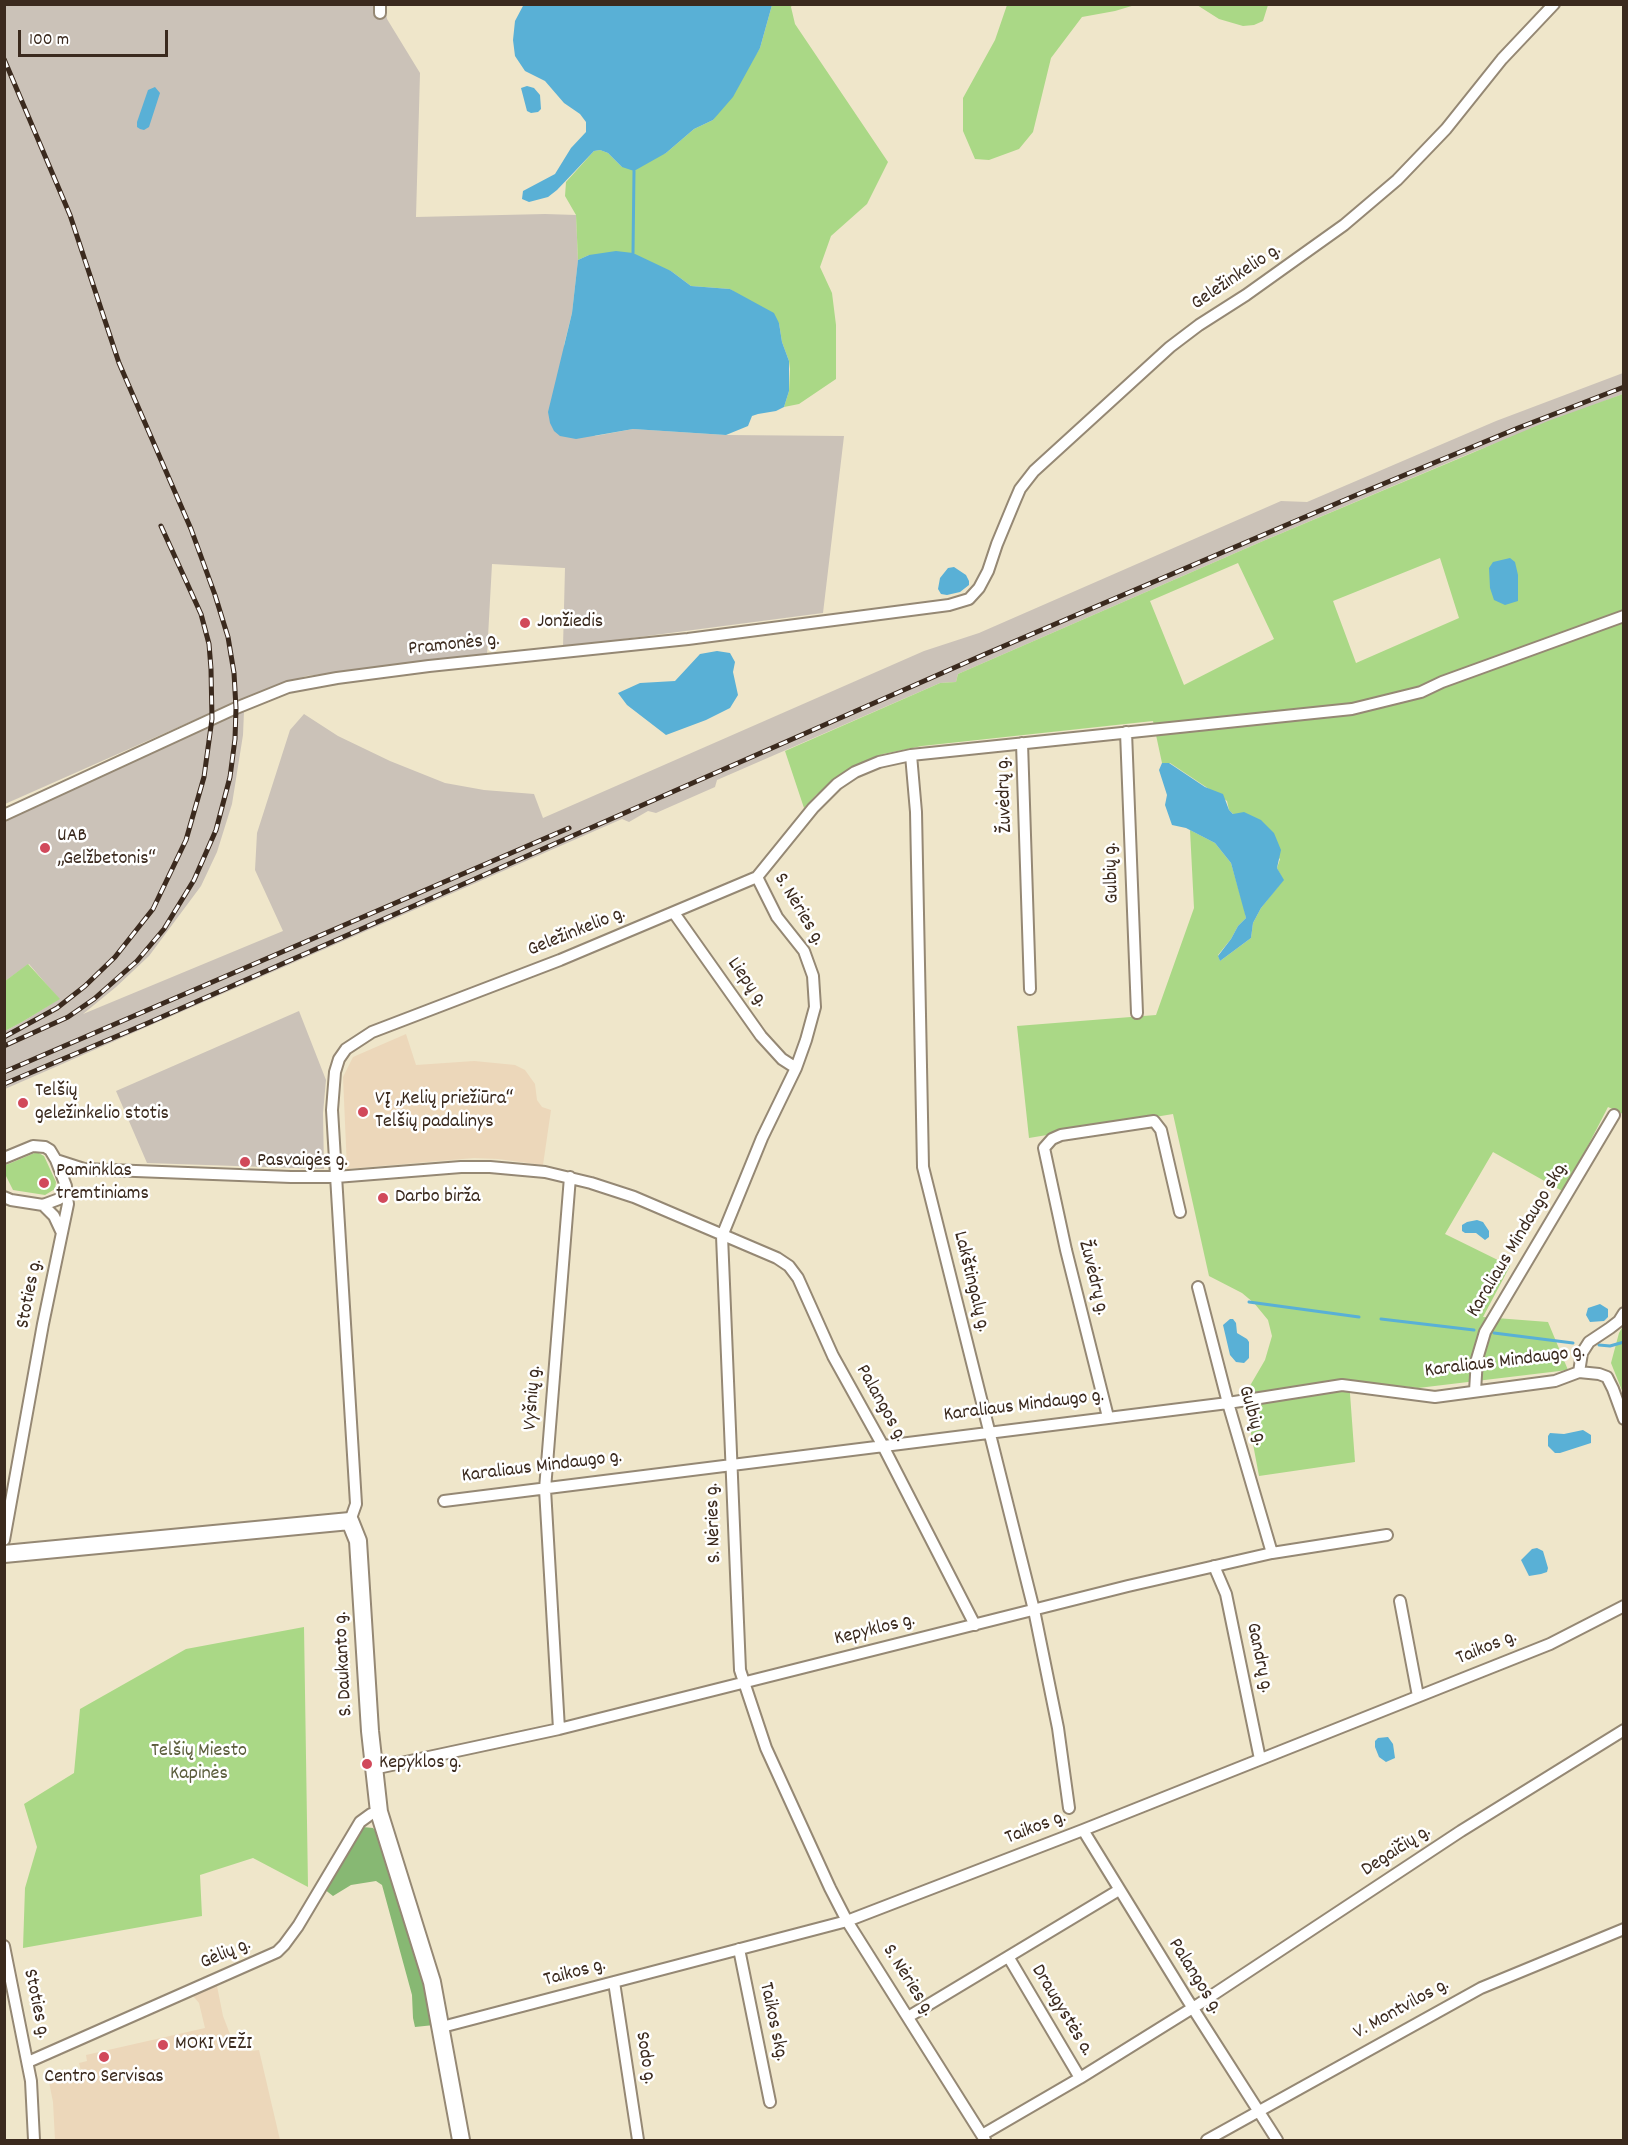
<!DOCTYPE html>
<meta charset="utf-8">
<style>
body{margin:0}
#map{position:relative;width:1628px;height:2145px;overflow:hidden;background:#efe6ca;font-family:Dekko,sans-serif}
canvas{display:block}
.frame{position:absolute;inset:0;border:6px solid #3b2a1e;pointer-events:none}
.scale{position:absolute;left:18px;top:30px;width:150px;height:27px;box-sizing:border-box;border:3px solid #3b2a1e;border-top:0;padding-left:8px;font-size:18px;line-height:21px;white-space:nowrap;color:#3b2a1e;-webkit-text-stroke:4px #fff;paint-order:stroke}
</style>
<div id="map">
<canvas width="1628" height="2145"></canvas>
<div class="frame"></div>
<div class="scale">100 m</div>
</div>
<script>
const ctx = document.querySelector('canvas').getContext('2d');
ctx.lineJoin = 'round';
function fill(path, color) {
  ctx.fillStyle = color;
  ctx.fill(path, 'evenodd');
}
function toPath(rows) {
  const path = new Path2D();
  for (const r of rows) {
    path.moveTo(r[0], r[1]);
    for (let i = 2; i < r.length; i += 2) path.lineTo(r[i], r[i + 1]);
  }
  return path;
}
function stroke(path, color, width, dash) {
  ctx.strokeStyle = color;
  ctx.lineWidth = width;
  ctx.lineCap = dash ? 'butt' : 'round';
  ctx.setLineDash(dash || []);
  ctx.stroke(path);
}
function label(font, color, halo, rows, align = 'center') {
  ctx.font = font + ' Dekko,sans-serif';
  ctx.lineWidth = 5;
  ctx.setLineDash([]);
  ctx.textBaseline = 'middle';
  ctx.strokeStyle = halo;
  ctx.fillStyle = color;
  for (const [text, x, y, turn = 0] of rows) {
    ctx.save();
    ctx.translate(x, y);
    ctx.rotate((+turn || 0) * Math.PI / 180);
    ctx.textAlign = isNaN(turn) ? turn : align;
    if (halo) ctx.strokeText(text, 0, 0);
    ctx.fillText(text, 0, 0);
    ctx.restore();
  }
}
fill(toPath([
 [406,1034,416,1065,474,1061,515,1065,525,1070,535,1084,537,1100,542,1107,551,1110,543,1165,498,1159,474,1158,347,1169,343,1077,353,1057],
 [217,1986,223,2016,233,2042,240,2049,251,2051,259,2050,280,2140,55,2140,53,2102,49,2082,82,2075,79,2063,87,2061,86,2055,205,2028,199,2003,193,1996]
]), '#ecd7ba');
fill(toPath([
 [5,5,384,5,387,19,420,73,416,217,545,214,576,215,578,260,572,313,564,345,595,436,633,429,726,435,844,436,823,613,563,647,565,568,492,564,487,655,306,676,253,695,199,718,5,804],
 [1623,373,1623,394,1471,453,1263,541,958,674,956,682,940,683,717,780,715,787,656,813,648,811,629,822,622,819,5,1089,5,1031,22,1022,59,999,29,964,5,981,4,819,244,711,243,735,232,804,217,852,201,886,149,956,116,987,83,1014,283,931,255,870,257,833,290,730,304,714,338,736,390,761,445,783,484,790,534,794,543,818,924,651,979,633,1281,501,1307,502,1496,421],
 [299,1011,326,1080,323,1113,324,1169,147,1163,116,1091]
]), '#cbc2b8');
fill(toPath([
 [772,5,792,5,791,7,795,24,888,162,867,204,831,236,820,267,832,293,836,325,836,379,799,404,784,407,789,391,790,369,789,361,782,342,779,323,730,289,691,286,671,271,589,255,578,260,576,215,565,196,566,182,594,151,600,150,608,153,622,167,666,153,694,129,713,120,760,48],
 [1007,5,1135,5,1115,11,1082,17,1051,58,1033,132,1019,149,989,160,975,159,963,131,963,98,995,40],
 [1197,5,1268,5,1263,21,1254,25,1243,26,1219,19],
 [1623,394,1623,1114,1608,1107,1564,1192,1493,1152,1445,1234,1510,1266,1483,1317,1548,1322,1568,1370,1418,1388,1349,1380,1355,1462,1259,1476,1244,1396,1265,1360,1272,1336,1268,1320,1254,1303,1242,1293,1209,1276,1173,1114,1029,1138,1017,1026,1156,1015,1194,908,1190,830,1215,843,1231,863,1244,908,1246,918,1238,926,1231,939,1218,955,1220,961,1251,938,1253,923,1261,908,1283,880,1277,868,1280,859,1229,810,1227,801,1170,763,1162,763,1153,721,922,746,883,754,850,769,816,795,804,808,785,751,940,683,956,682,958,674,1263,541,1548,421],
 [1440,558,1459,618,1356,663,1333,601],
 [1238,563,1274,639,1184,685,1150,601],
 [28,964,60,999,22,1022,5,1031,5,981],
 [37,1152,44,1156,56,1182,55,1189,45,1195,13,1190,5,1174,6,1165],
 [1623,1326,1623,1393,1611,1363,1619,1333],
 [304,1627,308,1887,253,1858,200,1875,202,1916,23,1948,25,1888,37,1847,24,1804,74,1773,80,1709,186,1649]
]), '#aad886');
fill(toPath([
 [363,1827,373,1828,376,1832,422,1971,434,2025,415,2027,413,2018,412,1995,382,1885,376,1881,351,1885,333,1896,324,1889]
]), '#87b873');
fill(toPath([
 [524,4,772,4,772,5,760,48,733,97,713,120,694,129,666,153,634,171,622,167,608,153,600,150,594,151,557,190,548,197,529,202,522,199,523,191,555,174,571,148,586,132,586,122,580,114,564,103,545,81,525,71,515,56,513,40,515,21],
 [527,86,534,88,540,95,541,109,538,112,531,113,527,111,521,88],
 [155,87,160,93,149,127,144,130,140,129,137,127,137,122,148,90],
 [616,251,633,253,671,271,691,286,730,289,774,313,779,323,782,342,789,361,789,391,784,407,776,411,758,414,752,416,748,426,726,435,633,429,576,439,560,436,554,431,550,423,548,412,572,313,578,260,589,255],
 [1510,558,1515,562,1518,575,1518,601,1505,605,1494,600,1490,588,1489,568,1493,562],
 [954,567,966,575,969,581,969,585,960,592,947,595,941,594,938,589,940,578,948,568],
 [717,651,730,653,735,662,733,672,738,695,730,708,706,720,666,735,627,705,618,693,640,683,675,681,700,654],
 [1162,763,1169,763,1205,787,1223,794,1229,810,1233,814,1244,812,1261,820,1274,833,1281,850,1277,868,1284,880,1261,908,1253,923,1251,938,1220,961,1218,956,1231,939,1238,926,1246,918,1231,863,1215,843,1186,828,1172,825,1165,805,1167,795,1159,770],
 [1477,1220,1483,1222,1489,1231,1489,1237,1485,1240,1476,1233,1465,1233,1462,1231,1462,1225,1467,1222],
 [1600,1304,1608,1309,1608,1317,1604,1321,1590,1322,1586,1315,1588,1308],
 [1230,1319,1233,1319,1236,1323,1237,1333,1247,1339,1249,1342,1249,1358,1244,1363,1236,1362,1230,1355,1223,1325],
 [1583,1430,1591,1435,1591,1443,1560,1453,1555,1453,1548,1446,1548,1436,1550,1433,1564,1434],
 [1537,1548,1543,1551,1548,1568,1547,1572,1541,1574,1529,1576,1521,1560,1532,1549],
 [1388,1737,1393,1744,1395,1758,1386,1762,1379,1757,1375,1747,1375,1741,1378,1738]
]), '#59b0d6');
stroke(toPath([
 [633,253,634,171],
 [1249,1302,1359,1317],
 [1381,1319,1474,1330],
 [1494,1333,1573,1343],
 [1599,1345,1610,1346,1624,1342]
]), '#59b0d6', 3);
const street = toPath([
 [380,4,380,13],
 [1126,732,1137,1013],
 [1022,743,1030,989],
 [911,755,916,812,923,1167,1034,1610,1058,1728,1069,1808],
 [4,815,236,708,288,687,337,678,429,666,688,639,949,605,969,599,979,588,988,571,997,544,1014,503,1020,489,1034,471,1170,347,1199,325,1246,295,1344,225,1397,180,1446,129,1502,59,1554,4],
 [757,877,777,917,804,951,813,976,815,1007,806,1040,796,1068,762,1138,722,1236,740,1670,766,1748,830,1888,847,1921,985,2140],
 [674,913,761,1036,782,1059,796,1068],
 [4,1158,33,1146,45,1147,50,1150,56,1160,66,1186,66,1191,59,1199,43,1205,11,1200,4,1197],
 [56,1160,84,1169,291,1177,336,1177,461,1167,490,1167,545,1172,591,1183,634,1197,777,1258,789,1266,798,1278,833,1356,883,1446,975,1625],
 [43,1205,54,1216,61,1231],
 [1198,1287,1228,1403,1272,1553],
 [1579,1372,1582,1353,1589,1342,1610,1328,1619,1321,1624,1313],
 [1475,1391,1477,1359,1485,1332,1614,1115],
 [1108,1417,1066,1250,1044,1148,1052,1139,1061,1135,1154,1121,1161,1130,1180,1212],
 [444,1501,1228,1403,1342,1385,1435,1397,1555,1381,1579,1372,1599,1374,1607,1377,1613,1389,1624,1419],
 [350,1521,356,1504,332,1110,335,1072,339,1059,346,1049,372,1032,560,960,757,877,813,808,837,784,855,772,879,762,911,755,1352,709,1421,692,1442,682,1624,616],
 [4,1540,43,1324,68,1204,66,1191],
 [1214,1566,1226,1594,1260,1759],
 [1400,1601,1418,1696],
 [559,1729,545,1489,570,1177],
 [373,1769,559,1729,1128,1586,1272,1553,1387,1535],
 [1083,1830,1187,1999,1277,2140],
 [4,1946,31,2081,34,2140],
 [739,1949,770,2102],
 [614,1982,638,2140],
 [908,2017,1119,1890],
 [442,2027,847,1921,1083,1830,1550,1644,1624,1606],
 [28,2062,277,1952,284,1945,298,1926,360,1822,371,1814,379,1812],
 [1080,2078,1199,2004,1461,1831,1624,1730],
 [982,2135,1080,2078,1009,1958],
 [1207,2140,1481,1988,1624,1929]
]);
const secondary = toPath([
 [4,1554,350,1521,358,1541,370,1731,379,1812,432,1982,461,2140]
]);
stroke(street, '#958874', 14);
stroke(secondary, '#958874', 20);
stroke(street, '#fff', 10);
stroke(secondary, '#fff', 16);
const rail = toPath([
 [4,59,70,215,119,363,191,529,215,595,228,637,234,673,236,708,235,739,230,777,216,830,194,880,164,929,137,961,94,999,68,1017,4,1046],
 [4,1037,57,1008,85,986,115,957,153,909,186,840,204,777,212,719,211,669,209,644,201,614,161,526],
 [4,1072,569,828],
 [4,1084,148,1023,983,655,1354,496,1518,428,1624,387]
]);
stroke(rail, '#3b2a1e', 5);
stroke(rail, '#fff', 3, [9]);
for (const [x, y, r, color] of [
 [525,623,6,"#d1495b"],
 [45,848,6,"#d1495b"],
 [23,1103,6,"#d1495b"],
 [363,1112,6,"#d1495b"],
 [245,1162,6,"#d1495b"],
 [44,1183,6,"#d1495b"],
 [383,1198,6,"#d1495b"],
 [367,1764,6,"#d1495b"],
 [163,2045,6,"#d1495b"],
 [104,2057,6,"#d1495b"]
]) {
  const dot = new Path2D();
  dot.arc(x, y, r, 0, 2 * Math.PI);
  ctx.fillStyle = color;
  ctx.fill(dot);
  stroke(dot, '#fff', 2);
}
label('20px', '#3b2a1e', '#fff', [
 ["Geležinkelio g.",1237,278,-34],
 ["Pramonės g.",454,646,-6],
 ["Žuvėdrų g.",1006,795,-92],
 ["Gulbių g.",1113,873,-92],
 ["S. Nėries g.",798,910,59],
 ["Geležinkelio g.",577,933,-22],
 ["Liepų g.",746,983,55],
 ["Karaliaus Mindaugo skg.",1519,1240,-59],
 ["Žuvėdrų g.",1092,1278,76],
 ["Lakštingalų g.",970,1282,76],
 ["Stoties g.",31,1294,-79],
 ["Karaliaus Mindaugo g.",1505,1363,-7],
 ["Vyšnių g.",534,1398,-86],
 ["Palangos g.",880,1404,61],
 ["Karaliaus Mindaugo g.",1024,1407,-7],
 ["Gulbių g.",1251,1416,74],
 ["Karaliaus Mindaugo g.",542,1468,-7],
 ["S. Nėries g.",715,1523,-92],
 ["Kepyklos g.",875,1631,-14],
 ["Taikos g.",1487,1649,-22],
 ["Gandrų g.",1258,1658,78],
 ["S. Daukanto g.",345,1664,-93],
 ["Taikos g.",1036,1829,-21],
 ["Degaičių g.",1397,1852,-33],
 ["Gėlių g.",226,1955,-23],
 ["Taikos g.",575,1974,-15],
 ["Palangos g.",1194,1977,58],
 ["S. Nėries g.",907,1981,58],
 ["Stoties g.",35,2004,78],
 ["V. Montvilos g.",1402,2010,-29],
 ["Draugystės a.",1061,2011,59],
 ["Taikos skg.",772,2022,78],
 ["Sodo g.",644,2058,81]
]);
label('20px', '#3b2a1e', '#fff', [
 ["Jonžiedis",537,623],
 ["UAB",57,837],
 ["„Gelžbetonis“",57,860],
 ["Telšių",35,1092],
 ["geležinkelio stotis",35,1115],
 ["VĮ „Kelių priežiūra“",375,1100],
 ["Telšių padalinys",375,1123],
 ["Pasvaigės g.",257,1162],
 ["Paminklas",56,1172],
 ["tremtiniams",56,1195],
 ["Darbo birža",395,1198],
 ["Kepyklos g.",379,1764],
 ["MOKI VEŽI",175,2045],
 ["Centro Servisas",104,2078,"center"]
], 'left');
label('20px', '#5c5e3d', '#fff', [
 ["Telšių Miesto",199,1752],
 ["Kapinės",199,1775]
]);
</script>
